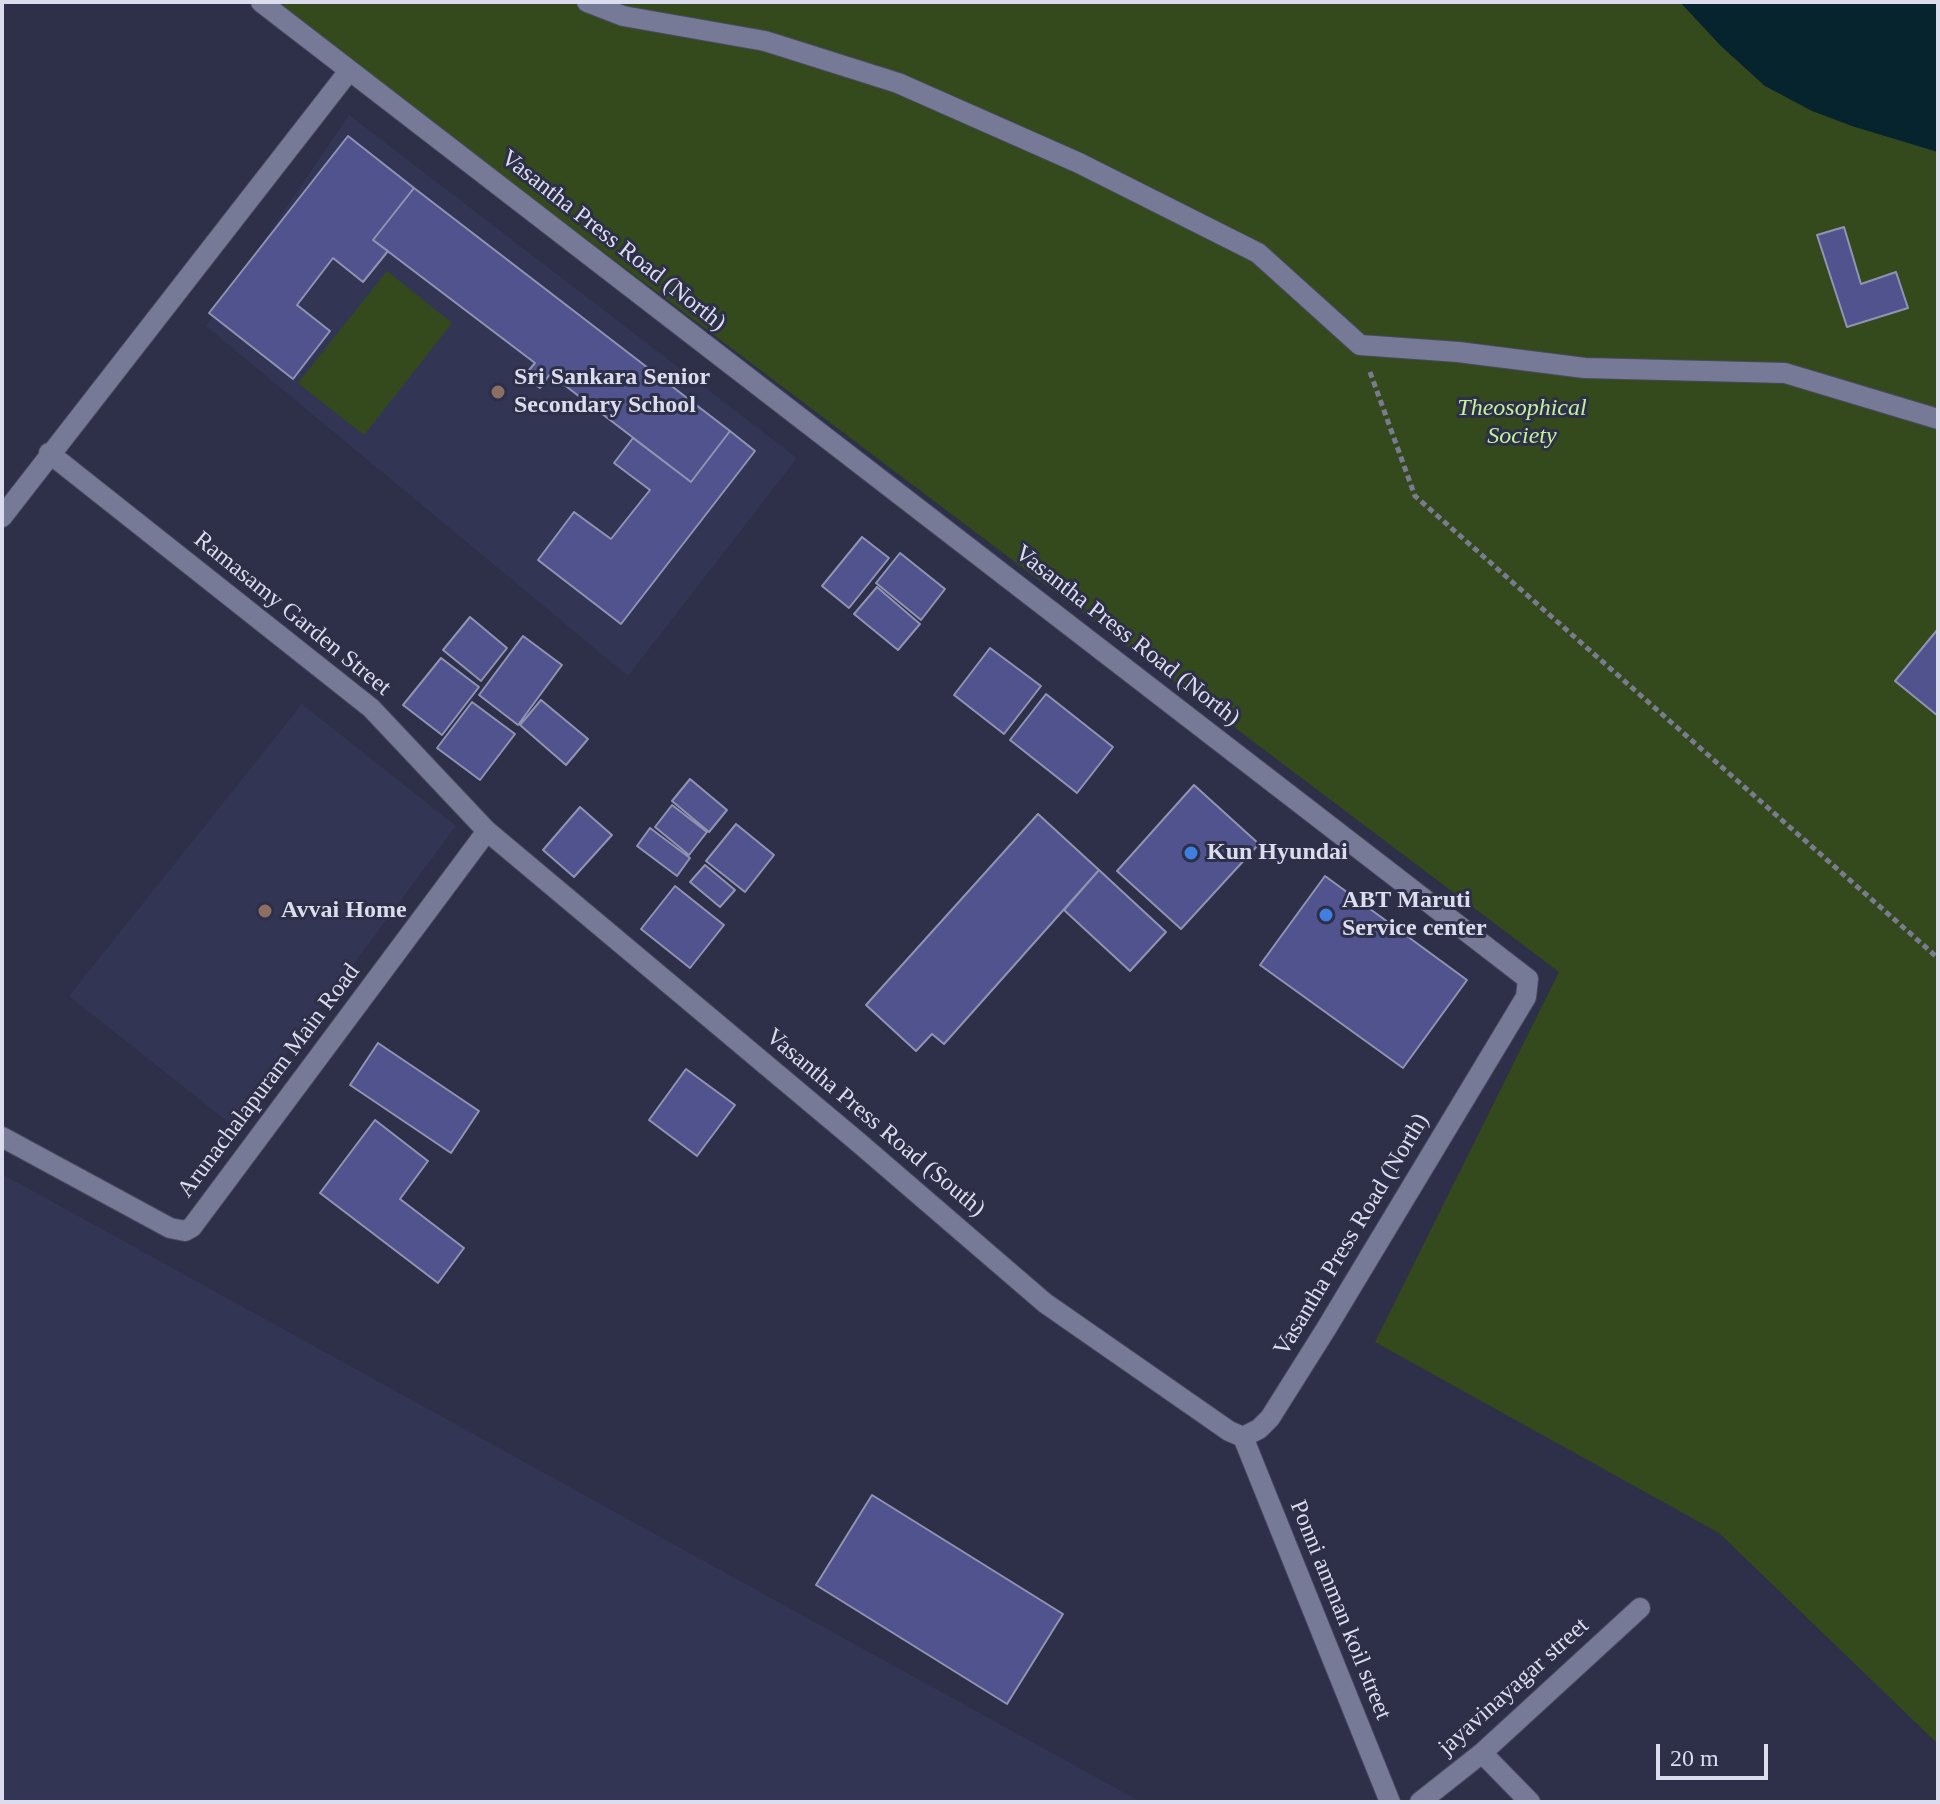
<!DOCTYPE html>
<style>
body{margin:0}
#map{position:relative;width:1940px;height:1804px;overflow:hidden;background:#2e2f48;font-family:"Times New Roman",serif}
canvas{display:block}
.frame{position:absolute;inset:0;border:4px solid #dbddee;pointer-events:none}
.scale{position:absolute;left:1656px;top:1744px;width:112px;height:36px;box-sizing:border-box;border:4px solid #dbddee;border-top:0;padding-left:10px;font-size:24px;line-height:28px;white-space:nowrap;color:#dbddee;-webkit-text-stroke:6px #2e2f48;paint-order:stroke}
</style>
<div id="map">
<canvas width="1940" height="1804"></canvas>
<div class="frame"></div>
<div class="scale">20 m</div>
</div>
<script>
const ctx = document.querySelector('canvas').getContext('2d');
ctx.lineJoin = 'round';
function fill(path, color) {
  ctx.fillStyle = color;
  ctx.fill(path, 'evenodd');
}
function toPath(rows) {
  const path = new Path2D();
  for (const r of rows) {
    path.moveTo(r[0], r[1]);
    for (let i = 2; i < r.length; i += 2) path.lineTo(r[i], r[i + 1]);
  }
  return path;
}
function stroke(path, color, width, dash) {
  ctx.strokeStyle = color;
  ctx.lineWidth = width;
  ctx.lineCap = dash ? 'butt' : 'round';
  ctx.setLineDash(dash || []);
  ctx.stroke(path);
}
function label(font, color, halo, rows, align = 'center') {
  ctx.font = font + ' "Times New Roman",serif';
  ctx.lineWidth = 6;
  ctx.setLineDash([]);
  ctx.textBaseline = 'middle';
  ctx.strokeStyle = halo;
  ctx.fillStyle = color;
  for (const [text, x, y, turn = 0] of rows) {
    ctx.save();
    ctx.translate(x, y);
    ctx.rotate((+turn || 0) * Math.PI / 180);
    ctx.textAlign = isNaN(turn) ? turn : align;
    if (halo) ctx.strokeText(text, 0, 0);
    ctx.fillText(text, 0, 0);
    ctx.restore();
  }
}
fill(toPath([
 [349,115,797,458,628,676,206,326],
 [302,704,456,826,233,1126,69,996],
 [2,1174,1141,1802,2,1802]
]), '#333555');
fill(toPath([
 [272,2,1680,2,1721,46,1765,86,1852,126,1938,152,1938,1744,1719,1533,1375,1342,1559,972],
 [387,271,452,323,364,435,298,383]
]), '#344a1c');
fill(toPath([
 [1680,2,1938,2,1938,152,1852,126,1812,111,1765,86,1721,46]
]), '#06242d');
const building = toPath([
 [348,136,414,188,373,240,388,251,363,282,333,258,297,305,330,331,293,379,209,313,348,136],
 [414,188,730,431,691,482,550,374,540,388,524,376,535,363,373,240,414,188],
 [1844,227,1861,284,1896,272,1908,308,1847,327,1817,235,1844,227],
 [730,431,755,451,621,624,538,560,574,512,611,539,650,490,614,463,633,438,691,482,730,431],
 [862,537,889,558,849,608,822,586,862,537],
 [900,553,945,589,921,620,876,583,900,553],
 [877,587,920,624,898,650,854,614,877,587],
 [470,617,507,648,481,681,443,650,470,617],
 [1938,629,1938,716,1895,681,1938,629],
 [523,636,562,665,518,725,479,695,523,636],
 [990,648,1041,686,1004,734,954,695,990,648],
 [441,658,479,687,442,735,403,705,441,658],
 [1046,694,1113,747,1077,793,1010,740,1046,694],
 [541,700,588,739,566,765,520,725,541,700],
 [472,702,515,734,480,780,437,748,472,702],
 [690,779,727,810,709,832,672,801,690,779],
 [1194,785,1259,844,1181,929,1117,871,1194,785],
 [672,805,707,832,689,855,655,827,672,805],
 [580,807,612,835,574,877,543,850,580,807],
 [1038,814,1099,870,944,1044,932,1034,916,1051,866,1005,1038,814],
 [736,824,774,855,745,892,706,861,736,824],
 [650,828,690,858,677,876,637,846,650,828],
 [705,865,735,890,720,907,690,882,705,865],
 [1099,870,1166,932,1130,971,1064,910,1099,870],
 [1325,876,1467,980,1403,1068,1260,965,1325,876],
 [675,886,724,925,690,968,641,929,675,886],
 [378,1043,479,1111,451,1153,350,1085,378,1043],
 [686,1069,735,1105,697,1156,649,1120,686,1069],
 [375,1120,428,1161,400,1199,464,1248,438,1283,320,1193,375,1120],
 [872,1495,1063,1614,1007,1704,816,1585,872,1495]
]);
fill(building, '#51538f');
stroke(building, '#9093b2', 2);
const lane = toPath([
 [587,2,623,16,765,41,898,83,1079,163,1258,253,1360,345,1458,352,1585,368,1785,373,1938,419]
]);
const street = toPath([
 [261,2,1528,979,1526,997,1326,1329,1270,1418,1259,1429,1243,1437],
 [49,453,371,708,487,831,858,1142,1045,1303,1229,1431,1243,1437],
 [2,517,349,71],
 [2,1137,170,1228,185,1231,192,1227,487,831],
 [1243,1437,1390,1802],
 [1482,1753,1530,1802],
 [1420,1802,1482,1753,1640,1608]
]);
stroke(lane, '#494a60', 22);
stroke(street, '#494a60', 22);
stroke(toPath([
 [1370,372,1415,496,1938,958]
]), '#7a7b91', 5, [6, 4]);
stroke(lane, '#777a97', 20);
stroke(street, '#777a97', 20);
for (const [x, y, r, color] of [
 [498,392,8,"#8d6e63"],
 [1191,853,8,"#3f7fe0"],
 [265,911,8,"#8d6e63"],
 [1326,915,8,"#3f7fe0"]
]) {
  const dot = new Path2D();
  dot.arc(x, y, r, 0, 2 * Math.PI);
  ctx.fillStyle = color;
  ctx.fill(dot);
  stroke(dot, '#2e2f48', 3);
}
label('24px', '#dbddee', '#2e2f48', [
 ["Vasantha Press Road (North)",613,241,38],
 ["Ramasamy Garden Street",292,614,39],
 ["Vasantha Press Road (North)",1127,636,38],
 ["Arunachalapuram Main Road",269,1081,-53],
 ["Vasantha Press Road (South)",875,1123,40],
 ["Vasantha Press Road (North)",1352,1235,-59],
 ["Ponni amman koil street",1340,1610,68],
 ["jayavinayagar street",1514,1687,-42]
]);
label('bold 24px', '#dbddee', '#2e2f48', [
 ["Sri Sankara Senior",514,378],
 ["Secondary School",514,406],
 ["Kun Hyundai",1207,853],
 ["ABT Maruti",1342,901],
 ["Service center",1342,929],
 ["Avvai Home",281,911]
], 'left');
label('italic 24px', '#c3f197', '#2e2f48', [
 ["Theosophical",1522,409],
 ["Society",1522,437]
]);
</script>
